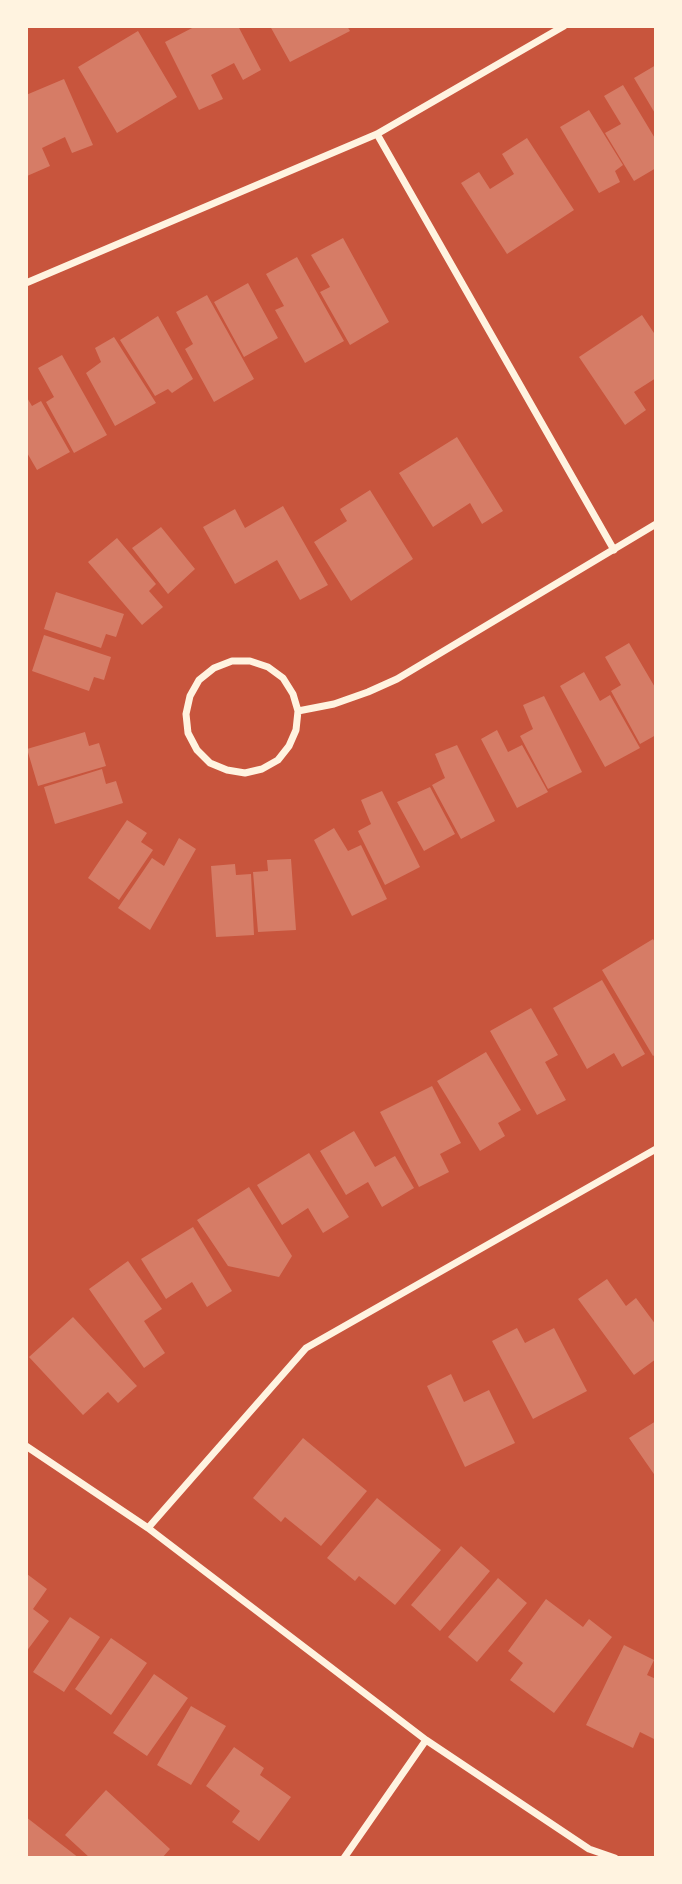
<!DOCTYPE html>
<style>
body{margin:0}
#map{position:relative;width:682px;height:1884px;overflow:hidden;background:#c8553d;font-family:Overpass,sans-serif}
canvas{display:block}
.frame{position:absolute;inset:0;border:28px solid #fff3e0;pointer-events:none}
</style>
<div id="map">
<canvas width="682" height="1884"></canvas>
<div class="frame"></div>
</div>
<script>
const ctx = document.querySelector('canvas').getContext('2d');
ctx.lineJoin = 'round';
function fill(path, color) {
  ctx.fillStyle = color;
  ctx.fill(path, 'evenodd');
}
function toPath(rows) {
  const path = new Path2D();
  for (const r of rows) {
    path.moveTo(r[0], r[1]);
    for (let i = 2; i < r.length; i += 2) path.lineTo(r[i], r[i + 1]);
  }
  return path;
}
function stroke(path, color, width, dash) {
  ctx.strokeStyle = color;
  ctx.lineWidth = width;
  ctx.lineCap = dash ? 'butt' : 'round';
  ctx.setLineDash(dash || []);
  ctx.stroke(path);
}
fill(toPath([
 [196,26,238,26,261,70,243,80,234,63,211,75,223,99,199,110,165,42],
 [270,26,347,26,350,31,290,62],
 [138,31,177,97,117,133,78,67],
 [656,65,656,115,634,78],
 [64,79,93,145,72,153,65,137,42,148,50,166,27,176,26,95],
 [623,85,656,140,656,168,634,181,605,133,621,124,604,96],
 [589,110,623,165,615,171,620,182,599,193,560,127],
 [527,138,574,210,507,254,461,183,479,172,490,189,514,174,502,154],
 [343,238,389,322,350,345,320,292,330,287,311,255],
 [297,257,344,341,305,363,275,310,284,306,266,274],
 [248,283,278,338,244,357,214,302],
 [207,295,254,379,214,402,185,349,193,344,176,312],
 [642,315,656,336,656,378,634,392,646,410,625,425,579,357],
 [158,316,193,379,172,393,168,389,155,396,120,340],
 [114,337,156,403,115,426,86,373,101,362,95,348],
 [62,355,107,435,74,453,46,402,54,397,38,368],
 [26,396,32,406,41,401,70,452,37,470,26,451],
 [457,437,503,511,482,524,470,503,433,527,399,473],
 [370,490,413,559,351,601,314,542,347,521,340,509],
 [283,506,328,585,300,600,277,560,235,584,203,527,235,509,245,528],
 [161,527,195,569,168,594,132,548],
 [117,538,156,584,149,591,163,607,142,625,88,562],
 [56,592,124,614,116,637,106,634,101,648,44,629],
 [44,635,111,657,104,680,94,677,89,691,32,671],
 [629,643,656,689,656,735,640,744,611,691,621,685,605,657],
 [584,672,600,701,610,695,640,748,605,767,560,686],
 [544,696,582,772,548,789,520,736,533,729,523,705],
 [497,730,508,752,522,745,548,792,517,808,481,739],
 [85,732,89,746,99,743,106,766,38,786,27,749],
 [457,745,495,821,461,839,432,785,445,778,435,754],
 [102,769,106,784,116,781,123,803,55,824,44,787],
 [430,787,455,834,424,851,397,802],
 [382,791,420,867,385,885,358,831,371,824,361,800],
 [127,820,147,833,141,842,153,850,119,900,88,878],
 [334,828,348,851,361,845,387,899,352,916,314,840],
 [179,838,196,849,150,930,118,908,152,858,164,866],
 [291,859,296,930,258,932,253,872,268,871,267,860],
 [235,864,236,875,251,874,254,935,216,937,211,866],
 [653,939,656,944,656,1054,653,1056,602,970],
 [602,980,645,1054,622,1067,614,1053,587,1069,553,1008],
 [531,1008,558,1055,545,1062,566,1100,537,1115,490,1031],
 [486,1052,521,1110,498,1123,505,1136,480,1151,437,1081],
 [432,1086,461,1143,440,1154,449,1172,419,1187,380,1112],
 [354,1131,375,1167,395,1156,414,1188,382,1207,368,1182,346,1195,320,1151],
 [309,1153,349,1217,323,1233,308,1208,282,1225,257,1185],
 [249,1187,292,1256,279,1277,228,1266,197,1220],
 [193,1227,232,1291,207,1307,192,1282,166,1299,141,1259],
 [128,1261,162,1309,144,1321,165,1353,144,1368,89,1289],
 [607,1279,626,1306,636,1298,656,1325,656,1359,634,1375,578,1299],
 [73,1317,137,1386,118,1403,108,1392,83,1415,29,1357],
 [517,1328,525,1343,554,1328,587,1391,533,1419,492,1341],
 [451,1374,464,1402,489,1390,515,1443,465,1467,427,1386],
 [656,1421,656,1477,629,1438],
 [303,1438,367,1491,321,1546,285,1517,281,1522,253,1498],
 [377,1498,441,1550,395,1605,359,1576,355,1581,327,1558],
 [461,1546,490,1571,440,1631,411,1605],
 [27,1574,47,1589,33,1609,49,1621,26,1652],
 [498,1578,527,1603,477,1662,448,1637],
 [546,1599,583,1627,589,1619,612,1637,554,1713,510,1680,523,1663,508,1651],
 [70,1617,100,1637,64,1692,33,1672],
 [111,1638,147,1663,111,1715,75,1689],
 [624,1645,654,1660,647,1675,656,1679,656,1740,640,1732,633,1748,586,1725],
 [154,1674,188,1698,147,1756,113,1733],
 [191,1706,226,1726,191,1785,157,1765],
 [234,1747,264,1768,260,1775,291,1797,259,1841,232,1822,240,1811,206,1786],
 [106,1790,170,1849,162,1858,90,1858,65,1835],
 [26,1817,79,1858,26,1858]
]), '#d67c66');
stroke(toPath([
 [377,134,614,550],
 [26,283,377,134,564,26],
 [298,711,296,730,289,746,278,760,262,769,245,773,227,770,210,763,197,750,188,733,186,714,190,696,199,680,214,668,232,661,250,661,268,667,283,678,293,694,298,711,334,704,368,692,397,679,656,524],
 [26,1446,148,1528,426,1740,589,1849,615,1858],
 [148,1528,306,1348,656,1149],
 [344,1858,426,1740]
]), '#fff3e0', 7);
</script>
